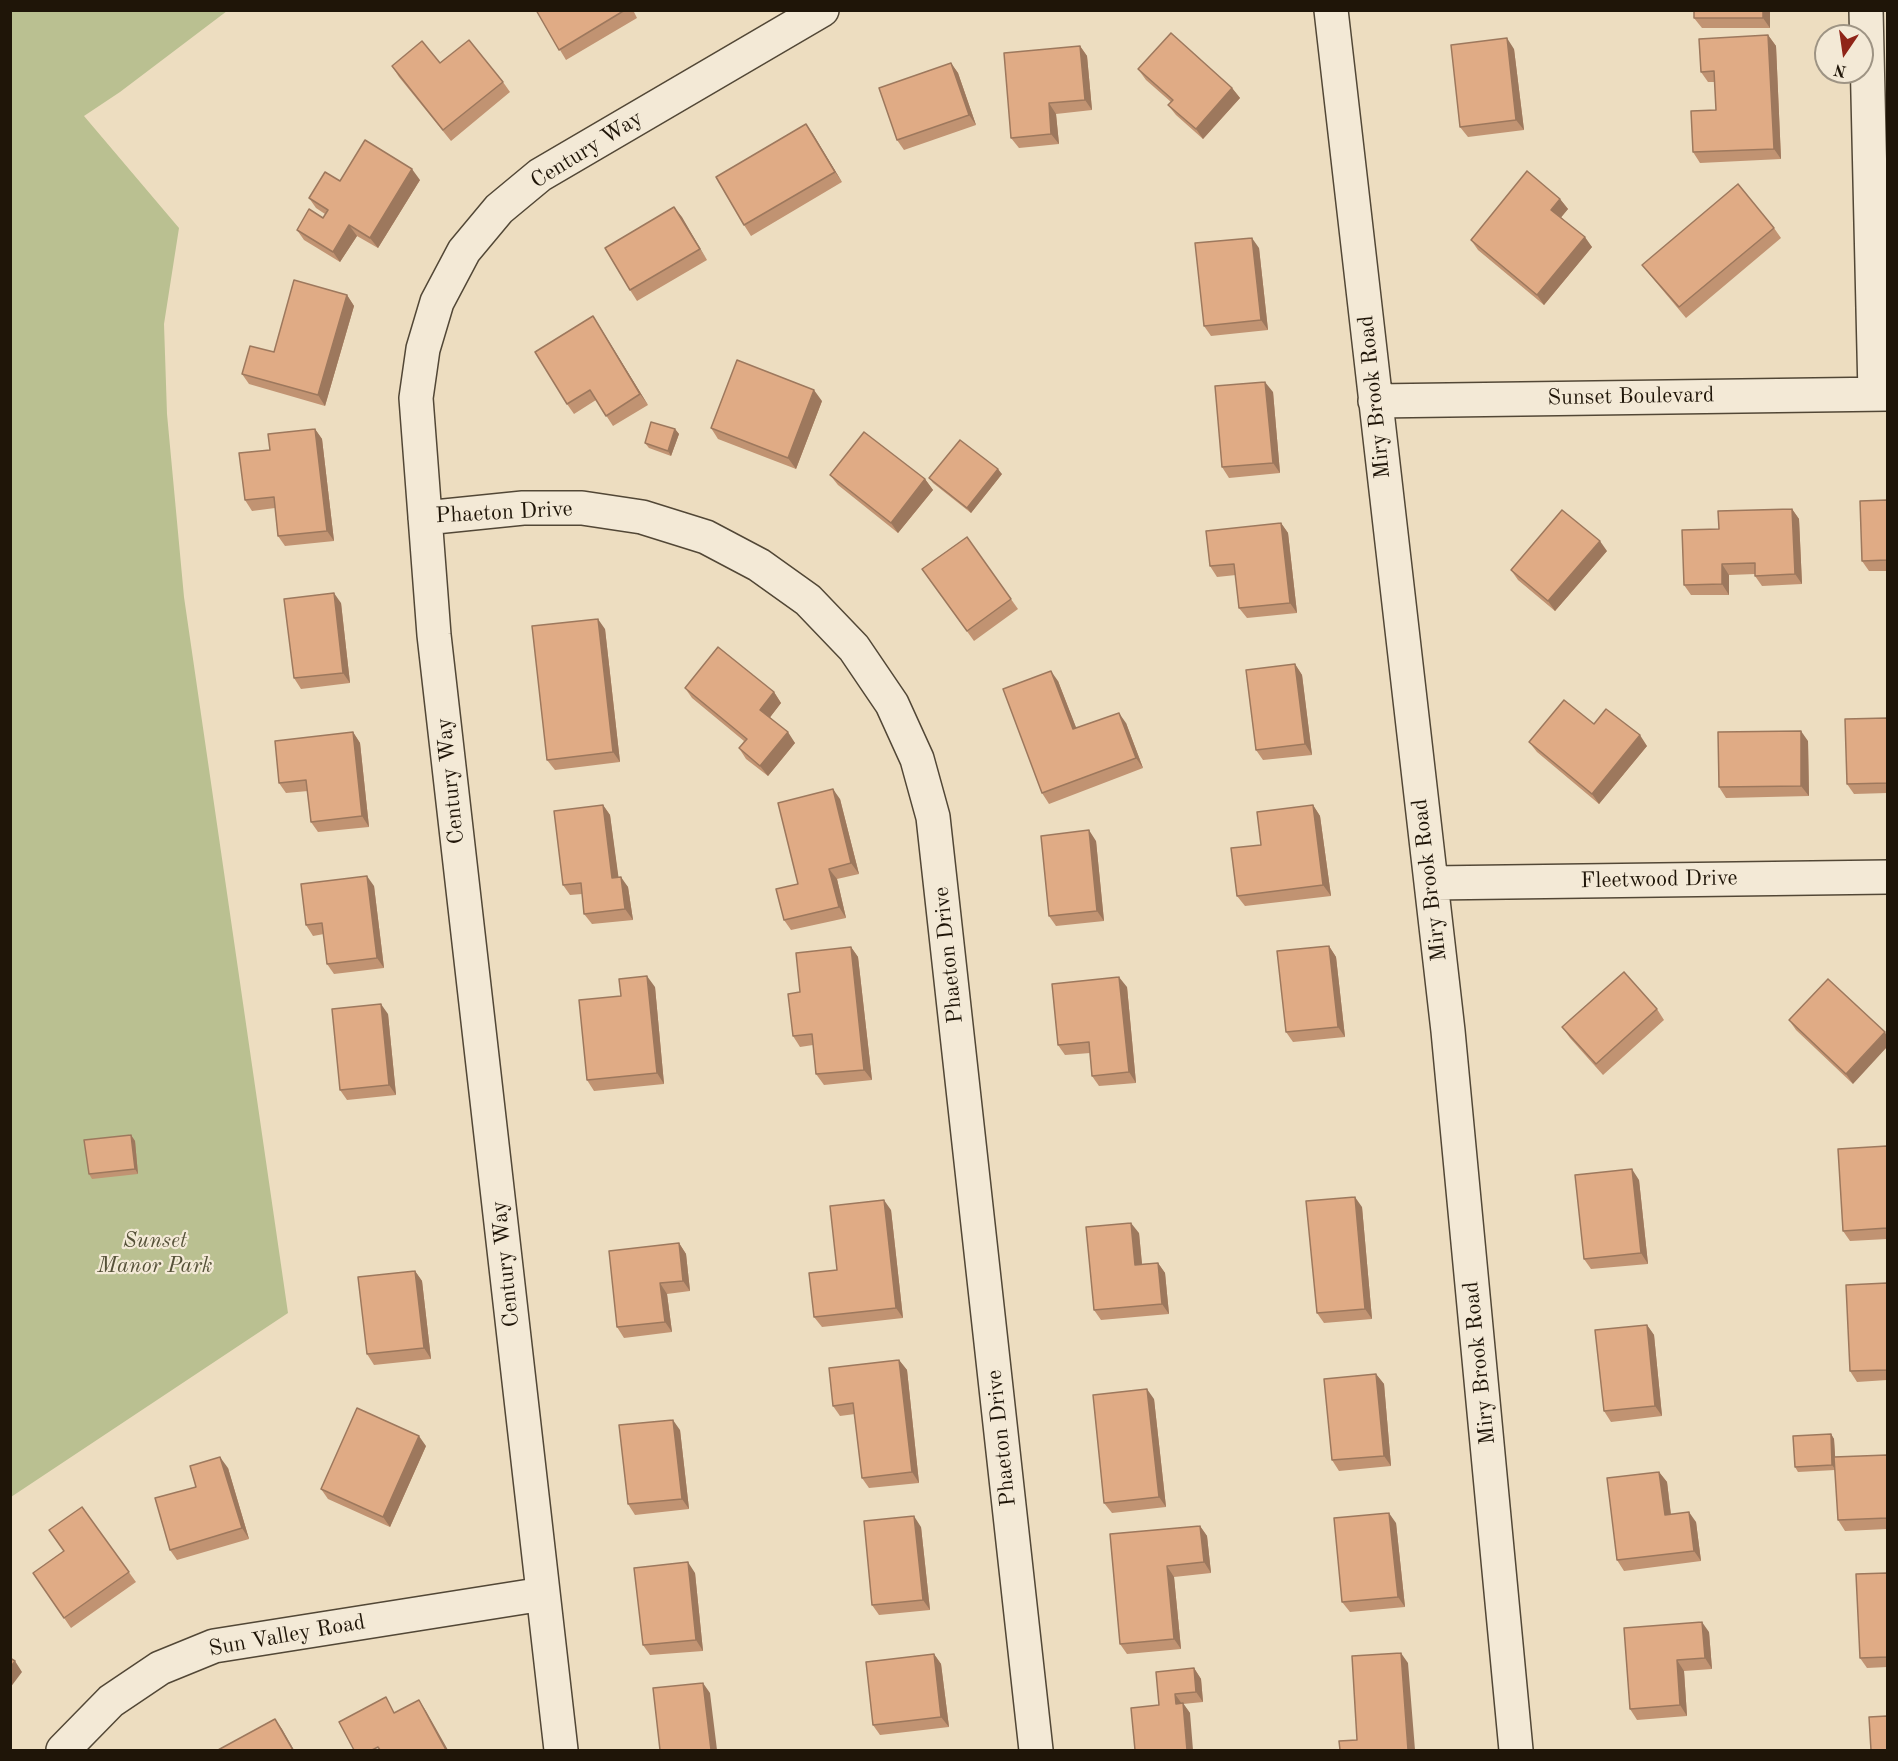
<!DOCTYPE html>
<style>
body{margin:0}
#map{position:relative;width:1898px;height:1761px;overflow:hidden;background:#edddc0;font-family:"Old Standard TT",serif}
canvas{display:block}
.frame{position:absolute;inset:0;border:12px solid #1f1508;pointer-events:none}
.north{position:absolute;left:1814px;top:24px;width:60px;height:60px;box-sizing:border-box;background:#f3e9d6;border:2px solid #9e9484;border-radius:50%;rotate:193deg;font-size:16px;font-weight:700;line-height:24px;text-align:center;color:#1f1508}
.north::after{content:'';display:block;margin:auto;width:21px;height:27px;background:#8f2418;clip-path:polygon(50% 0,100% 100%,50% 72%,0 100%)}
</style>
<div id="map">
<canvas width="1898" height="1761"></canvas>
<div class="frame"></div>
<div class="north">N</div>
</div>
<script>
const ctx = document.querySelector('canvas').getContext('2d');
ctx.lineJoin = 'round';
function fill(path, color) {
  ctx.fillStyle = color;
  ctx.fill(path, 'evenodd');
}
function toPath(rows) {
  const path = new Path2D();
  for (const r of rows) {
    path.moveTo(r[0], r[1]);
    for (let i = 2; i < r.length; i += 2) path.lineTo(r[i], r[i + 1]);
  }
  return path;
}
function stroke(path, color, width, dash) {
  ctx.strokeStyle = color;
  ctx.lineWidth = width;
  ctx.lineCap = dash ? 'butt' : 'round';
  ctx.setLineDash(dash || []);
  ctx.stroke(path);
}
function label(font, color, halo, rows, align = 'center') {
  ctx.font = font + ' "Old Standard TT",serif';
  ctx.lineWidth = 4.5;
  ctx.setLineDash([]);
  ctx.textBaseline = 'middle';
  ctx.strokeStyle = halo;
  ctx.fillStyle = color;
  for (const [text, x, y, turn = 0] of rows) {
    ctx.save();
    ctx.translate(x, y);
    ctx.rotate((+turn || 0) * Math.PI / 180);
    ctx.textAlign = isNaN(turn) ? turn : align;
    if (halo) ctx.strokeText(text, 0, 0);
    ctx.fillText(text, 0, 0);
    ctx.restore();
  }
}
fill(toPath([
 [11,11,227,11,120,92,84,116,179,228,164,324,167,414,184,597,288,1313,11,1497]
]), '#bac091');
const minor = toPath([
 [1331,10,1448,1031,1516,1750],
 [1866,10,1875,394],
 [1375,401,1888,394],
 [425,518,523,508,582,508,642,517,706,537,759,565,808,600,854,648,892,704,917,759,933,817,1036,1750],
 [1431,883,1888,877],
 [63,1750,111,1701,160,1668,214,1646,543,1594],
 [561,1750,434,635,416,398,423,349,437,302,464,251,499,209,540,175,822,10]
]);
stroke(minor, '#524736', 36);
stroke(minor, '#f3e9d6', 33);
fill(toPath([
 [536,10,633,10,637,18,566,60],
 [1770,10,1770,28,1702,28,1694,18],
 [1768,35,1776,46,1781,159,1700,163,1693,152,1716,110,1715,82,1708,82,1701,72],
 [1080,46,1087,56,1092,110,1056,114,1059,144,1019,148,1011,138],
 [1514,49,1524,130,1468,137,1460,127],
 [440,63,503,82,510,92,451,141,399,77,392,66],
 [951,63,958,73,976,125,904,150,897,140],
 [1138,69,1232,88,1240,98,1203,139,1176,115,1168,105,1171,102,1146,80],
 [806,124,842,182,751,236,744,225],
 [420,180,378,248,357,236,340,262,304,240,297,230,323,218,325,214,316,208,309,198,340,181],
 [1560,199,1568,209,1561,217,1592,247,1544,305,1478,250,1471,240],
 [674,207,707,260,637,301,630,290],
 [1774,228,1781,238,1686,318,1650,275,1642,265],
 [1259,248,1268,330,1211,336,1204,326],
 [347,295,354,306,325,406,249,384,242,374,274,352],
 [593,316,648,405,613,426,596,400,574,414,567,404],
 [1273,392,1280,473,1229,478,1222,467],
 [822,401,796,469,718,439,711,428],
 [315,429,322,439,334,541,285,546,278,536,275,508,252,511,245,500,270,450],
 [675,429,679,434,671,456,649,448,645,443],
 [1002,474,971,513,933,483,929,478],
 [830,475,925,479,933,490,898,533,838,485],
 [1887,500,1887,571,1869,571,1862,561],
 [1792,509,1799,519,1802,584,1762,586,1755,576,1755,574,1729,575,1729,595,1691,595,1684,585,1719,529],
 [1281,523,1288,533,1297,613,1247,618,1239,608,1236,575,1217,577,1210,566],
 [967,537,1018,609,974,641,922,569],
 [1607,551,1555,611,1518,580,1511,570],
 [341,603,350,683,301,689,294,678],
 [605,629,620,762,555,770,547,760],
 [1295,664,1302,675,1312,755,1263,760,1256,750],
 [1058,681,1076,728,1126,723,1143,768,1049,804,1042,793],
 [685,688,774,692,781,703,770,717,795,743,768,776,746,759,739,748,744,741,692,698],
 [1887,718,1887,793,1854,794,1847,784],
 [1594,724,1647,746,1599,804,1537,752,1529,742],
 [353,732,360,743,369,827,318,832,311,822,308,791,286,793,279,783],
 [1808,741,1809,796,1726,798,1719,787],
 [840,799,859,874,837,879,846,918,791,930,784,920,798,884],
 [603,805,610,815,618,877,628,887,633,920,592,924,584,914,582,894,570,895,563,885],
 [1313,805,1320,816,1331,896,1245,906,1237,896,1261,845],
 [1096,841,1104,921,1056,926,1049,916],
 [374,886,384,968,334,974,327,964,324,934,313,936,306,925],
 [1329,946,1336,957,1345,1037,1293,1042,1286,1032],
 [851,947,858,957,872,1080,824,1085,816,1074,813,1045,800,1047,793,1036,800,992],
 [1828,979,1853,1084,1796,1030,1789,1020],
 [655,987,664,1084,594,1091,587,1080],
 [1127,987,1136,1083,1099,1086,1092,1076,1090,1053,1065,1055,1058,1045],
 [1657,1009,1664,1020,1603,1075,1570,1038,1562,1027],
 [388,1014,396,1095,347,1100,340,1090],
 [131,1135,135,1141,138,1174,92,1179,89,1174],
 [1887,1146,1887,1239,1850,1241,1843,1231],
 [1639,1180,1648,1264,1591,1269,1584,1259],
 [1362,1207,1372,1319,1324,1323,1317,1313],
 [891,1210,903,1318,822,1327,814,1317,837,1270],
 [1139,1233,1142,1264,1158,1263,1165,1273,1169,1314,1101,1320,1094,1310],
 [679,1243,686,1254,690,1291,667,1294,672,1332,624,1338,617,1327],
 [415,1271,422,1281,431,1359,374,1365,367,1354],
 [1887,1283,1887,1380,1857,1382,1850,1371],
 [1647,1325,1654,1335,1662,1416,1611,1422,1604,1411],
 [899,1360,907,1370,919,1483,869,1488,862,1478,855,1414,840,1416,833,1406],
 [1376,1374,1384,1384,1391,1466,1339,1471,1332,1460],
 [1154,1399,1166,1507,1112,1513,1104,1503],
 [680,1430,689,1509,635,1515,628,1504],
 [1831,1434,1834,1439,1835,1457,1887,1455,1887,1529,1845,1531,1838,1520,1835,1470,1798,1472,1795,1467],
 [426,1446,390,1527,328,1499,321,1489],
 [228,1468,249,1539,177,1560,170,1550,196,1487],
 [1659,1472,1667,1482,1671,1514,1696,1522,1701,1561,1624,1571,1617,1560],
 [82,1507,136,1582,71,1628,33,1573,64,1551],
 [1396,1523,1405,1607,1350,1612,1342,1602],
 [1200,1526,1207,1536,1211,1573,1174,1577,1181,1649,1127,1654,1120,1644,1110,1534],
 [921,1527,930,1610,879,1615,872,1605],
 [695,1573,703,1651,650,1655,643,1645],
 [1887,1573,1887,1667,1867,1668,1860,1658],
 [1624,1628,1709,1632,1712,1669,1684,1671,1687,1716,1637,1720,1630,1709],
 [934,1654,941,1664,949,1727,880,1735,873,1725],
 [1194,1668,1201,1679,1203,1702,1183,1704,1190,1713,1159,1705]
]), '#c19372');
fill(toPath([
 [1763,10,1770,10,1770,28,1763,18],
 [1768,35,1776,46,1781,159,1774,149],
 [1507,38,1514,49,1524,130,1516,120],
 [1080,46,1087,56,1092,110,1085,100],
 [951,63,958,73,976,125,969,115],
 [1232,88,1240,98,1203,139,1196,129],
 [1049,103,1056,114,1059,144,1051,134],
 [806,124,813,134,842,182,835,172],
 [412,169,420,180,378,248,370,238],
 [1560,199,1568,209,1559,220,1551,210],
 [674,207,682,217,707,260,700,249],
 [349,225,357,236,340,262,333,252],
 [1585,237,1592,247,1544,305,1537,295],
 [1252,238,1259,248,1268,330,1261,320],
 [347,295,354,306,325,406,318,395],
 [593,316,600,327,648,405,640,394],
 [1265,382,1273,392,1280,473,1273,463],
 [814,390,822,401,796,469,788,458],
 [315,429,322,439,334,541,327,531],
 [675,429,679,434,671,456,668,451],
 [998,469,1002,474,971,513,967,508],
 [925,479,933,490,898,533,891,523],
 [1792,509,1799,519,1802,584,1795,574],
 [1281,523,1288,533,1297,613,1290,603],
 [1600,541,1607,551,1555,611,1548,601],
 [1722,564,1729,575,1729,595,1722,584],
 [334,593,341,603,350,683,343,673],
 [598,619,605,629,620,762,613,752],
 [1295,664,1302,675,1312,755,1305,744],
 [1051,671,1058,681,1081,740,1073,729],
 [774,692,781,703,768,720,760,710],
 [1119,713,1126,723,1143,768,1136,758],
 [1801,731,1808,741,1809,796,1801,786],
 [353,732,360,743,369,827,362,816],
 [788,732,795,743,768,776,760,766],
 [1640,735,1647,746,1599,804,1592,794],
 [833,789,840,799,859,874,851,863],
 [603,805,610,815,620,888,612,878],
 [1313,805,1320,816,1331,896,1323,885],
 [1089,830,1096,841,1104,921,1097,911],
 [829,869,837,879,846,918,839,907],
 [367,876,374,886,384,968,377,958],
 [621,877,628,887,633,920,625,909],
 [1329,946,1336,957,1345,1037,1338,1027],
 [851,947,858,957,872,1080,864,1070],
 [647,976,655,987,664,1084,657,1073],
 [1119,977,1127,987,1136,1083,1129,1072],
 [381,1004,388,1014,396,1095,389,1085],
 [1885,1032,1887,1036,1887,1047,1853,1084,1846,1074],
 [131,1135,135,1141,138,1174,135,1169],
 [1632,1169,1639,1180,1648,1264,1641,1253],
 [1355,1197,1362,1207,1372,1319,1365,1309],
 [884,1200,891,1210,903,1318,896,1308],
 [1131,1223,1139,1233,1143,1275,1135,1265],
 [679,1243,686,1254,690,1291,683,1281],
 [1158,1263,1165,1273,1169,1314,1162,1304],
 [415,1271,422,1281,431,1359,424,1348],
 [660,1283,667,1294,672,1332,665,1322],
 [1647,1325,1654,1335,1662,1416,1655,1406],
 [899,1360,907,1370,919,1483,912,1472],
 [1376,1374,1384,1384,1391,1466,1384,1456],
 [1147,1389,1154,1399,1166,1507,1159,1497],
 [673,1420,680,1430,689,1509,682,1499],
 [1831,1434,1834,1439,1836,1470,1832,1465],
 [419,1436,426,1446,390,1527,383,1517],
 [220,1457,228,1468,249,1539,242,1528],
 [1659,1472,1667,1482,1672,1525,1665,1515],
 [1689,1512,1696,1522,1701,1561,1694,1551],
 [1389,1513,1396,1523,1405,1607,1398,1597],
 [914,1516,921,1527,930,1610,923,1600],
 [1200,1526,1207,1536,1211,1573,1204,1562],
 [688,1562,695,1573,703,1651,696,1640],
 [1167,1566,1174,1577,1181,1649,1174,1639],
 [1702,1622,1709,1632,1712,1669,1705,1658],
 [1401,1653,1408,1663,1415,1750,1408,1750],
 [934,1654,941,1664,949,1727,941,1717],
 [1677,1660,1684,1671,1687,1716,1680,1705],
 [15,1661,22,1672,10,1688,10,1668],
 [1194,1668,1201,1679,1203,1702,1196,1692],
 [703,1683,710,1693,717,1750,711,1750],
 [1175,1694,1182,1704,1176,1704],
 [419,1700,426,1711,448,1750,446,1750],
 [1183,1703,1190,1713,1193,1750,1187,1750],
 [275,1719,282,1729,294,1750,293,1750]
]), '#9d785d');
const building = toPath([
 [536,10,625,10,559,50,536,10],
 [1694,10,1763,10,1763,18,1694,18,1694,10],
 [1171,33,1232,88,1196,129,1168,105,1173,100,1138,69,1171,33],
 [1768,35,1774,149,1693,152,1691,111,1716,110,1714,71,1701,72,1699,39,1768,35],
 [1507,38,1516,120,1460,127,1451,45,1507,38],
 [469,40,503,82,443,130,392,66,422,41,440,63,469,40],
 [1080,46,1085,100,1049,103,1051,134,1011,138,1004,53,1080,46],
 [951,63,969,115,897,140,879,88,951,63],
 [806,124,835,172,744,225,716,177,806,124],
 [365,140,412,169,370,238,349,225,333,252,297,230,309,209,323,218,328,210,309,198,325,172,340,181,365,140],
 [1527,171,1560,199,1551,210,1585,237,1537,295,1471,240,1527,171],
 [1738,184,1774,228,1679,307,1642,265,1738,184],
 [674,207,700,249,630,290,605,248,674,207],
 [1252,238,1261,320,1204,326,1195,243,1252,238],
 [294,280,347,295,318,395,242,374,250,346,274,352,294,280],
 [593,316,640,394,606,416,590,390,567,404,535,352,593,316],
 [737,360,814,390,788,458,711,428,737,360],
 [1265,382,1273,463,1222,467,1215,386,1265,382],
 [651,422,675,429,668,451,645,443,651,422],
 [315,429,327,531,278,536,274,497,245,500,239,453,270,450,268,434,315,429],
 [864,432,925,479,891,523,830,475,864,432],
 [960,440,998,469,967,508,929,478,960,440],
 [1887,500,1887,560,1862,561,1860,501,1887,500],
 [1792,509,1795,574,1755,576,1755,563,1722,564,1722,584,1684,585,1682,530,1719,529,1718,511,1792,509],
 [1562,510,1600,541,1548,601,1511,570,1562,510],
 [1281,523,1290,603,1239,608,1234,564,1210,566,1206,531,1281,523],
 [967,537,1011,599,967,631,922,569,967,537],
 [334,593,343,673,294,678,284,599,334,593],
 [598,619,613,752,547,760,532,626,598,619],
 [718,647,774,692,760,710,788,732,760,766,739,748,747,739,685,688,718,647],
 [1295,664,1305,744,1256,750,1246,670,1295,664],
 [1051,671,1073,729,1119,713,1136,758,1042,793,1003,689,1051,671],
 [1564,700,1594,724,1606,709,1640,735,1592,794,1529,742,1564,700],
 [1887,718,1887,783,1847,784,1845,719,1887,718],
 [1801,731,1801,786,1719,787,1718,732,1801,731],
 [353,732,362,816,311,822,306,780,279,783,275,741,353,732],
 [833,789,851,863,829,869,839,907,784,920,776,889,798,884,778,803,833,789],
 [603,805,612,878,621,877,625,909,584,914,581,883,563,885,554,811,603,805],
 [1313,805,1323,885,1237,896,1231,848,1261,845,1257,812,1313,805],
 [1089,830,1097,911,1049,916,1041,836,1089,830],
 [367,876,377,958,327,964,322,923,306,925,301,884,367,876],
 [1329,946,1338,1027,1286,1032,1277,951,1329,946],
 [851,947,864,1070,816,1074,812,1034,793,1036,788,994,800,992,796,953,851,947],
 [1624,972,1657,1009,1596,1064,1562,1027,1624,972],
 [647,976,657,1073,587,1080,579,1000,621,996,619,979,647,976],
 [1119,977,1129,1072,1092,1076,1089,1042,1058,1045,1052,984,1119,977],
 [1828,979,1885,1032,1846,1074,1789,1020,1828,979],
 [381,1004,389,1085,340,1090,332,1009,381,1004],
 [131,1135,135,1169,89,1174,84,1140,131,1135],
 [1887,1146,1887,1228,1843,1231,1838,1149,1887,1146],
 [1632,1169,1641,1253,1584,1259,1575,1175,1632,1169],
 [1355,1197,1365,1309,1317,1313,1306,1201,1355,1197],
 [884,1200,896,1308,814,1317,809,1273,837,1270,830,1206,884,1200],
 [1131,1223,1135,1265,1158,1263,1162,1304,1094,1310,1086,1227,1131,1223],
 [679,1243,683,1281,660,1283,665,1322,617,1327,609,1251,679,1243],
 [415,1271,424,1348,367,1354,358,1277,415,1271],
 [1887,1283,1887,1370,1850,1371,1846,1285,1887,1283],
 [1647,1325,1655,1406,1604,1411,1595,1330,1647,1325],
 [899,1360,912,1472,862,1478,853,1403,833,1406,829,1368,899,1360],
 [1376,1374,1384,1456,1332,1460,1324,1379,1376,1374],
 [1147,1389,1159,1497,1104,1503,1093,1395,1147,1389],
 [357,1408,419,1436,383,1517,321,1489,357,1408],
 [673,1420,682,1499,628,1504,619,1425,673,1420],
 [1831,1434,1832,1465,1795,1467,1793,1436,1831,1434],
 [1887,1455,1887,1518,1838,1520,1834,1457,1887,1455],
 [220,1457,242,1528,170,1550,155,1498,196,1487,190,1466,220,1457],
 [1659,1472,1665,1515,1689,1512,1694,1551,1617,1560,1607,1478,1659,1472],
 [82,1507,129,1572,64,1618,33,1573,64,1551,49,1530,82,1507],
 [1389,1513,1398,1597,1342,1602,1334,1518,1389,1513],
 [914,1516,923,1600,872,1605,864,1521,914,1516],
 [1200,1526,1204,1562,1167,1566,1174,1639,1120,1644,1110,1534,1200,1526],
 [688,1562,696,1640,643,1645,634,1568,688,1562],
 [1887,1573,1887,1657,1860,1658,1856,1574,1887,1573],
 [1702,1622,1705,1658,1677,1660,1680,1705,1630,1709,1624,1628,1702,1622],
 [1401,1653,1408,1750,1340,1750,1339,1741,1357,1740,1352,1656,1401,1653],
 [934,1654,941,1717,873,1725,866,1662,934,1654],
 [10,1658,15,1661,10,1668,10,1658],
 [1194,1668,1196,1692,1175,1694,1176,1704,1183,1703,1187,1750,1135,1750,1131,1708,1159,1705,1156,1672,1194,1668],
 [703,1683,711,1750,660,1750,653,1688,703,1683],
 [386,1697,394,1713,419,1700,446,1750,380,1750,378,1747,372,1750,354,1750,339,1722,386,1697],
 [1887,1716,1887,1750,1871,1750,1869,1717,1887,1716],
 [275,1719,293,1750,218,1750,275,1719]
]);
fill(building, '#e0ab85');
stroke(building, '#9d785d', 1.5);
label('22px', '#1f1508', '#f3e9d6', [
 ["Century Way",587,150,-32],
 ["Miry Brook Road",1375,397,-96],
 ["Sunset Boulevard",1631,397,-1],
 ["Phaeton Drive",504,513,-3],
 ["Century Way",451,781,-96],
 ["Miry Brook Road",1430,880,-97],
 ["Fleetwood Drive",1659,880,-1],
 ["Phaeton Drive",949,955,-96],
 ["Century Way",506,1264,-96],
 ["Miry Brook Road",1480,1363,-96],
 ["Phaeton Drive",1002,1438,-96],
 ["Sun Valley Road",287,1636,-10]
]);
label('italic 22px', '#555138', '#f3e9d6', [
 ["Sunset",155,1241],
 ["Manor Park",155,1266]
]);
</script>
